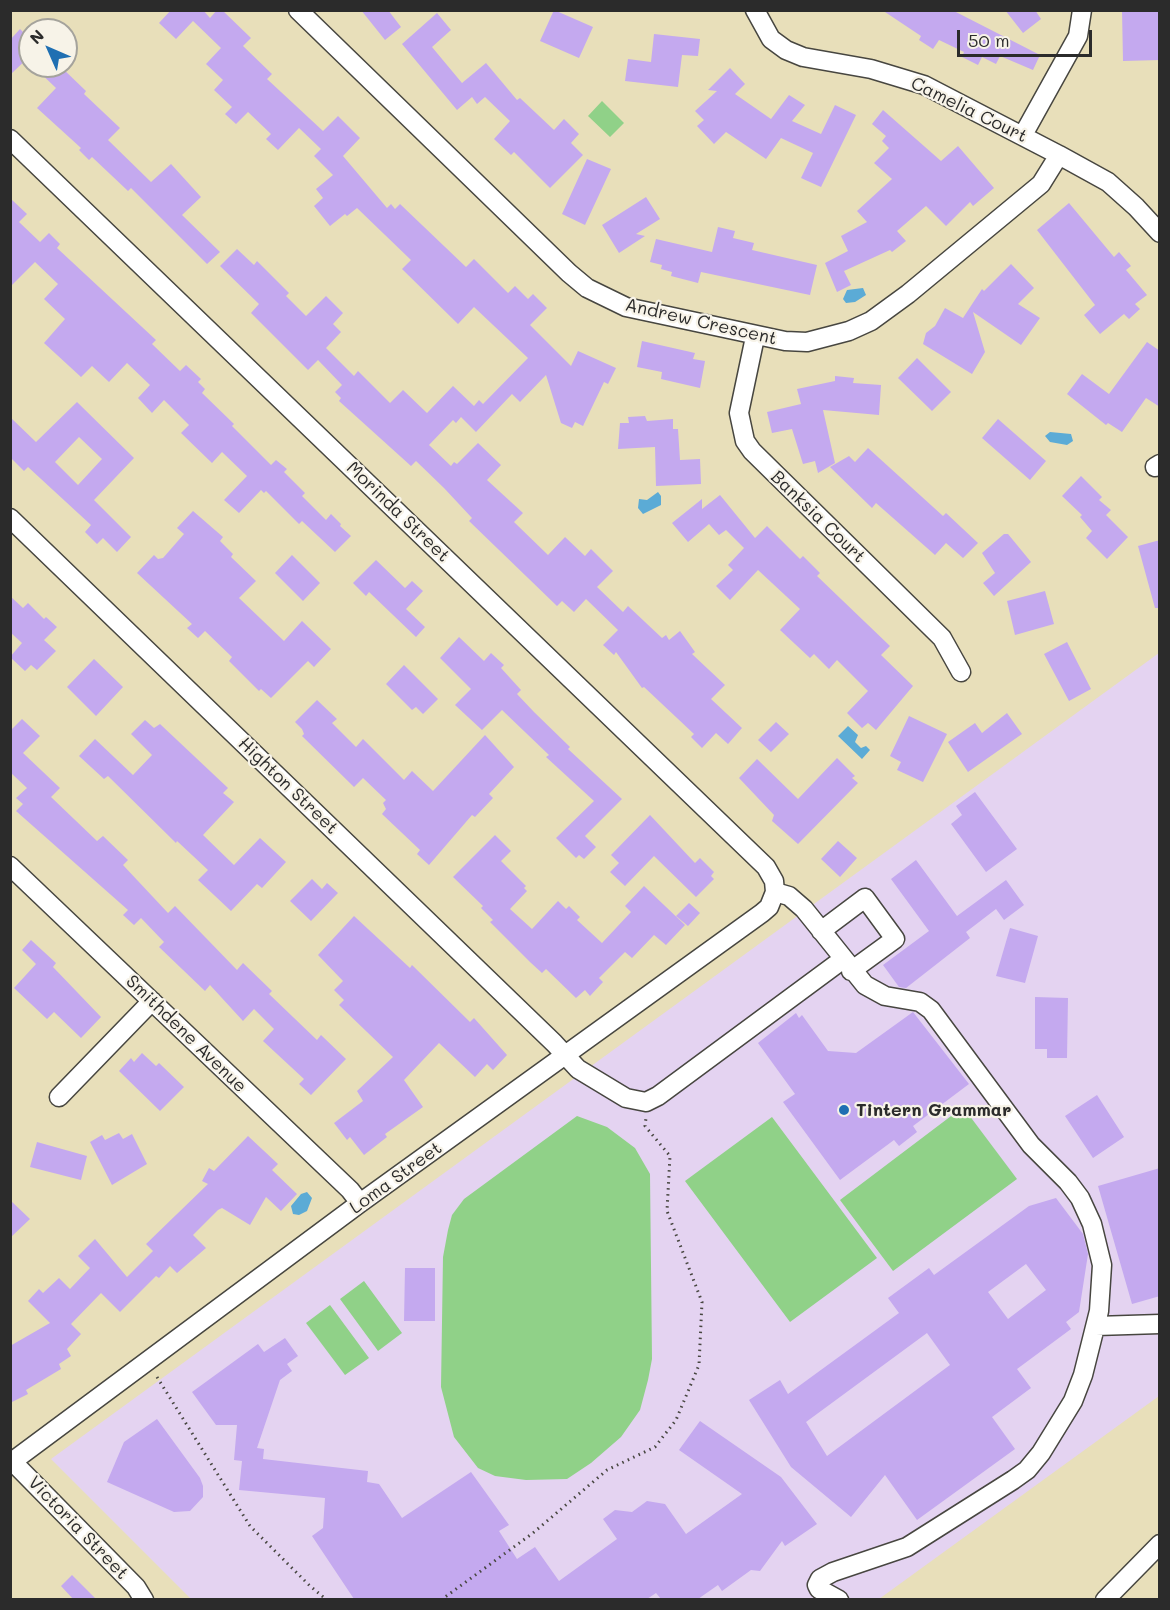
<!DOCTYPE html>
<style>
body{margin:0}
#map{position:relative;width:1170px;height:1610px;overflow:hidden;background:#e8dfba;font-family:Mali,sans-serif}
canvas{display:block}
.frame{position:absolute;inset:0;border:12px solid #2b2b2b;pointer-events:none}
.north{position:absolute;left:18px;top:18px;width:60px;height:60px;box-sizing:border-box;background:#f7f3e8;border:2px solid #a5a39c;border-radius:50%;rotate:315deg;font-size:16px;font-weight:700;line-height:24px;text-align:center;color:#2b2b2b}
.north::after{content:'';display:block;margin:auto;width:21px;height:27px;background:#1f6fb2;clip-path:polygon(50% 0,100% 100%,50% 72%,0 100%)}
.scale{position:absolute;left:957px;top:30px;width:135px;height:27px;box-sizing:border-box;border:3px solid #2b2b2b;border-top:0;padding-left:8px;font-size:18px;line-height:21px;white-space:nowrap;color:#2b2b2b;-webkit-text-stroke:4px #f7f3e8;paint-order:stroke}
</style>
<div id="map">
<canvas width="1170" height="1610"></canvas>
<div class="frame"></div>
<div class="north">N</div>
<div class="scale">50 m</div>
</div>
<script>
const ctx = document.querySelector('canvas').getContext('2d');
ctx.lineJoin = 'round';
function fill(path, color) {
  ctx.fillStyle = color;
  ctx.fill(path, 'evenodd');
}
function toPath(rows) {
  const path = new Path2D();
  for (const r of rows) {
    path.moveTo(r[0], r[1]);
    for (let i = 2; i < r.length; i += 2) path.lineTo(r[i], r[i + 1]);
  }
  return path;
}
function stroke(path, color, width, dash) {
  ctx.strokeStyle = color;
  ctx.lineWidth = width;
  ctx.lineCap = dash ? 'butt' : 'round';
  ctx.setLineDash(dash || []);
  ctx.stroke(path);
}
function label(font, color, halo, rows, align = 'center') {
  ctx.font = font + ' Mali,sans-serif';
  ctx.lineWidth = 4.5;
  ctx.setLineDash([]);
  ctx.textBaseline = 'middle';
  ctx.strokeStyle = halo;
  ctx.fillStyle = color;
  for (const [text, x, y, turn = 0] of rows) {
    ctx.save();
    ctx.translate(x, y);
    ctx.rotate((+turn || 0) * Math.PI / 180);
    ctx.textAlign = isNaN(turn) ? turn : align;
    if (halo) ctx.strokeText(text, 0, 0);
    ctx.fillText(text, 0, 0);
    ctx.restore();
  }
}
fill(toPath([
 [1159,653,1159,1396,879,1599,191,1599,51,1459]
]), '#e4d3f1');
fill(toPath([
 [602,101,624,123,610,137,588,116],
 [963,1107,1017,1179,893,1271,840,1200],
 [577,1116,607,1127,635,1148,650,1174,652,1359,648,1380,640,1410,621,1437,591,1463,567,1479,526,1480,495,1476,478,1468,454,1437,441,1387,443,1257,448,1230,452,1215,464,1199],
 [772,1117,877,1258,790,1322,685,1181],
 [364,1281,402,1333,378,1351,340,1299],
 [330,1305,369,1358,345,1375,306,1323]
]), '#90d188');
fill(toPath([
 [863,288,866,295,855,302,846,303,843,299,847,290],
 [1050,432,1071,434,1073,441,1067,445,1050,442,1045,436],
 [658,492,661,496,661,505,643,514,638,508,639,499,647,500],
 [848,726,858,735,855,742,861,748,866,746,870,750,862,759,838,736],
 [307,1192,312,1198,307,1211,299,1215,293,1214,291,1206,301,1194]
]), '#5babd6');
fill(toPath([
 [171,10,203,10,210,18,217,10,222,10,251,38,243,46,272,74,267,79,323,131,338,116,360,138,343,156,387,208,391,204,395,209,400,204,466,267,474,259,508,293,515,286,528,299,533,294,547,308,530,325,571,366,578,351,616,368,608,384,604,382,583,426,575,422,572,428,561,423,546,375,520,402,512,394,476,432,461,417,456,423,453,420,429,445,451,466,454,462,457,464,478,443,501,465,487,480,523,513,514,522,548,555,565,537,585,556,591,549,613,571,597,587,623,612,628,606,662,638,666,635,669,640,680,631,695,652,692,654,725,685,711,699,742,728,728,744,716,733,702,748,691,737,694,734,644,687,642,688,616,652,614,655,603,645,618,630,586,599,574,612,562,601,557,606,469,521,472,518,444,488,416,461,411,466,339,401,341,398,335,392,342,385,318,360,308,370,251,313,259,304,220,266,237,249,254,265,257,261,289,293,286,296,306,316,326,296,343,313,333,324,341,332,326,348,354,376,358,371,390,403,403,390,427,413,453,386,474,406,479,400,483,404,528,358,474,307,458,324,402,269,411,260,357,208,347,216,345,214,330,226,314,206,323,198,316,189,333,175,314,156,321,149,299,128,278,150,266,139,271,134,248,112,236,124,225,114,232,107,214,90,223,80,206,64,221,48,193,21,176,39,159,23],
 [361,10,388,10,401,27,385,40],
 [554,10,593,27,579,58,540,41],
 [882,10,952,10,1040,55,1033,70,1000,56,996,64,982,57,978,65,962,57,964,52,939,40,933,49,919,40,921,36],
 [1005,10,1035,10,1041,19,1023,33],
 [1122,10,1160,10,1160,60,1123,61],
 [437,13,451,30,432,47,462,83,486,63,517,100,520,98,554,130,564,119,579,134,571,143,583,155,550,188,514,152,511,155,494,139,510,121,485,97,477,104,472,97,457,110,402,44],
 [20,29,30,39,30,56,10,75,10,40],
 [654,34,700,39,698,56,682,55,678,87,625,81,628,59,651,62],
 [33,66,60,66,86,91,84,94,120,128,108,140,151,182,171,164,201,197,182,215,220,252,207,264,131,188,128,191,92,157,89,160,79,150,81,148,37,108,56,88],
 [730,68,745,84,735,94,771,119,789,95,805,105,792,121,821,134,835,105,856,115,821,187,801,178,813,153,781,138,766,159,726,132,714,144,697,126,704,120,695,111,717,91,708,90],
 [883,110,941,161,958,146,994,188,973,206,970,202,946,226,926,206,897,231,906,241,892,252,890,250,844,271,851,285,837,292,825,263,848,251,841,236,867,222,857,211,892,179,874,163,889,148,882,141,886,136,872,124],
 [587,159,611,169,585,225,562,214],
 [646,197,660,219,636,234,645,236,619,253,602,225],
 [10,198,27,214,19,222,40,242,49,233,60,244,57,248,156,340,152,344,180,371,186,365,201,379,198,382,205,389,202,393,234,424,232,426,271,465,276,460,287,469,284,472,305,493,302,496,326,520,331,514,341,524,340,526,351,536,335,552,302,521,299,524,266,491,264,493,261,490,239,513,224,500,247,476,222,452,212,463,181,433,189,425,164,400,152,413,138,398,150,385,127,363,109,382,92,366,81,377,44,343,65,319,44,299,58,284,35,262,10,287],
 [1069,203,1114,257,1119,252,1131,266,1126,270,1147,295,1135,304,1140,309,1129,319,1124,314,1100,334,1084,315,1095,305,1037,230],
 [718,227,735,231,733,238,754,243,752,250,817,265,810,295,701,272,698,283,671,276,672,272,661,269,662,265,650,262,656,239,712,252],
 [1011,264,1034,288,1018,304,1040,318,1021,345,973,312,985,352,972,374,923,344,926,333,935,326,945,308,963,318,982,289,984,291],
 [642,341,695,353,693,359,705,361,700,388,661,379,662,372,637,367],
 [1147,342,1160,351,1160,407,1146,398,1122,432,1108,423,1106,425,1067,394,1082,374,1109,394],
 [917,358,951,392,932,411,898,378],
 [835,376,854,378,853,383,881,385,879,415,823,410,835,463,818,473,815,461,803,464,792,429,772,433,767,412,801,404,797,389,835,381],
 [77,402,134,458,94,500,131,537,117,552,103,538,97,544,85,532,91,525,28,467,24,471,10,457,10,417,36,442],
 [79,437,102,459,78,485,55,462],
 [645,416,647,421,673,419,673,429,678,429,680,460,700,459,701,484,656,486,655,447,618,449,620,423,629,423,628,417],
 [998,419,1046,461,1030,480,982,438],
 [868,448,943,516,946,513,978,543,963,558,946,543,935,555,876,503,872,508,830,467,849,456,855,462],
 [1081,476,1102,497,1099,500,1111,510,1106,515,1128,537,1107,559,1086,538,1092,531,1080,517,1082,515,1062,496],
 [720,495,755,538,767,526,800,559,803,556,820,573,817,576,890,646,881,655,913,686,876,730,868,723,862,728,847,713,868,691,837,660,829,669,814,654,810,658,780,630,800,609,758,570,730,600,716,586,733,570,728,565,744,548,726,530,719,535,709,524,688,542,672,523,702,499,702,509],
 [193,511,223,537,220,541,233,554,231,557,256,581,239,598,284,641,302,621,331,649,314,667,308,661,271,698,261,689,259,691,229,661,232,657,205,631,198,638,187,628,192,624,137,573,154,555,158,559,163,558,184,534,177,528],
 [1004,534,1008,534,1031,562,994,596,983,583,995,573,982,553],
 [1160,540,1160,608,1155,608,1138,546],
 [292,555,320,583,303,601,275,573],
 [376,560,405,588,412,581,423,591,406,609,425,627,416,637,369,592,366,596,353,583],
 [1045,591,1054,624,1015,635,1007,601],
 [10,596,23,608,28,603,44,619,46,617,57,627,44,640,56,651,37,670,31,665,25,671,10,657,22,643,10,632],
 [459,637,484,661,491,653,504,665,501,668,521,690,517,694,534,712,570,747,568,749,622,799,585,836,596,847,584,859,579,855,576,858,556,838,594,801,546,757,549,755,502,710,482,730,455,705,471,689,440,658],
 [1067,642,1091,689,1069,701,1044,654],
 [94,659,123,687,96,716,67,687],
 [404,665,438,699,423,714,416,707,412,710,386,684],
 [317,700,337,719,332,723,356,747,363,739,404,780,412,771,433,791,485,735,514,767,489,794,493,798,475,817,472,815,429,865,417,854,420,850,382,814,386,809,383,803,386,800,363,778,354,787,302,736,304,734,302,729,295,722],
 [1007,713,1022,734,968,772,948,742,975,723,982,733],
 [909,716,947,734,923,782,897,770,901,762,890,756],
 [22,719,40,736,23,753,60,788,51,797,97,841,103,836,128,860,123,865,168,913,175,906,237,970,243,963,272,991,269,994,317,1040,321,1035,346,1059,311,1095,299,1084,304,1079,263,1041,274,1029,254,1009,243,1021,210,985,205,991,159,947,164,942,141,918,134,925,123,915,128,910,16,811,23,804,16,798,27,788,10,772,10,731],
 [145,720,154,728,160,724,228,788,223,793,234,802,203,835,234,865,260,838,286,862,262,888,257,884,231,911,198,880,208,870,177,841,176,843,108,776,104,779,79,756,95,739,133,775,152,755,131,734],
 [776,722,789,734,771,752,758,740],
 [837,758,855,776,852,778,858,783,798,844,772,821,774,815,739,778,757,759,798,799],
 [975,792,1017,849,986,872,951,824,962,815,956,806],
 [650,815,695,863,700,858,714,872,711,876,714,879,696,897,654,856,625,886,610,872,619,863,611,855],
 [495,835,511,851,501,861,526,886,524,888,527,891,510,909,532,929,558,901,566,909,569,906,580,917,577,920,602,943,631,912,625,906,644,886,685,925,666,945,654,935,632,958,625,952,599,978,603,982,590,996,585,990,576,998,546,969,542,973,530,962,490,922,493,920,481,908,483,906,453,877],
 [838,841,857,858,840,877,821,859],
 [916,860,957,916,1006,880,1024,905,1004,920,996,909,966,932,970,938,906,988,899,987,883,965,929,931,891,879],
 [312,879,322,889,327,883,338,893,311,921,290,901],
 [689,903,700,913,688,926,676,916],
 [354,916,410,968,412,965,470,1022,474,1018,507,1055,493,1070,487,1064,475,1077,439,1043,404,1080,423,1107,385,1134,387,1137,364,1155,350,1137,347,1140,334,1123,363,1101,357,1091,393,1057,339,1005,344,1000,334,990,343,981,318,955],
 [1010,928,1038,936,1025,983,996,976],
 [31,940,56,963,53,967,101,1017,81,1038,54,1012,47,1019,14,988,36,964,22,950],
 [1035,997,1068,998,1067,1058,1047,1058,1047,1049,1035,1049],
 [913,1012,969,1084,913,1126,917,1132,899,1146,894,1140,840,1180,783,1102,795,1094,758,1043,796,1013,799,1018,802,1015,828,1051,856,1053],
 [142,1053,156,1066,159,1063,184,1087,160,1111,119,1071,131,1058,134,1062],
 [1097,1095,1124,1137,1093,1158,1065,1116],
 [119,1133,123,1139,132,1134,147,1164,112,1185,90,1142,102,1135,105,1140],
 [248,1136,278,1164,272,1170,297,1194,281,1211,266,1197,250,1225,222,1208,218,1210,193,1235,206,1248,177,1273,170,1266,159,1278,156,1276,120,1312,101,1293,71,1324,81,1334,67,1349,71,1356,59,1364,61,1369,26,1390,28,1394,10,1403,10,1346,50,1323,28,1301,39,1289,43,1293,59,1278,70,1289,90,1268,78,1256,95,1239,127,1277,153,1251,146,1244,208,1184,202,1181,209,1168,214,1171],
 [37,1142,87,1156,81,1180,30,1167],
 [1160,1168,1160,1296,1132,1304,1098,1186],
 [1056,1198,1083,1234,1088,1254,1079,1312,1066,1322,1071,1329,1017,1369,1031,1388,992,1417,1015,1449,917,1520,885,1475,851,1517,791,1467,749,1400,780,1380,788,1394,899,1313,888,1298,929,1268,934,1275,1029,1206],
 [1026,1264,1046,1290,1008,1319,988,1292],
 [927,1333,950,1365,827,1456,806,1422],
 [10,1200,30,1219,10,1238],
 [405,1268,435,1268,435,1321,404,1321],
 [285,1338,298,1356,287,1364,292,1371,280,1380,257,1448,264,1449,263,1459,368,1471,367,1482,379,1484,402,1518,471,1472,509,1525,499,1531,517,1559,535,1547,559,1581,617,1539,603,1519,615,1510,632,1512,647,1501,665,1504,686,1534,742,1494,679,1450,700,1421,781,1477,817,1524,785,1546,782,1541,760,1571,751,1570,722,1591,718,1585,698,1599,661,1599,656,1593,647,1599,354,1599,312,1536,323,1528,325,1498,239,1490,242,1461,234,1460,237,1425,216,1425,192,1392,258,1344,264,1352],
 [157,1419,200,1478,203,1486,203,1497,190,1511,174,1512,107,1482,124,1442],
 [72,1575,96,1599,73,1599,61,1586]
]), '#c4a9ef');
const minor = toPath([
 [298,10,569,273,587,288,626,307,785,341,807,342,849,331,871,321,908,294,1041,184,1059,155,1108,182,1136,207,1160,233],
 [755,10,771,39,786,50,803,57,871,69,924,85,1059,155],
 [1023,135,1078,36,1082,10],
 [10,139,766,867,774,881,775,892,769,907,762,913,360,1203,13,1461],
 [755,337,739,413,745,441,752,451,942,638,961,672],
 [1155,467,1160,464],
 [10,518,554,1043,578,1069,626,1098,646,1102,658,1096,842,960],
 [10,866,350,1190,360,1203],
 [775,892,789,896,804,909,865,985,885,996,920,1002,931,1010,1031,1145,1068,1182,1080,1198,1092,1224,1102,1265,1099,1311,1083,1375,1073,1401,1041,1453,1027,1470,1013,1480,907,1547,833,1572,820,1579,817,1585,819,1589,839,1600],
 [821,931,865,898,895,939,851,971],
 [59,1097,152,1001],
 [1096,1326,1160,1324],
 [10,1459,136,1587,144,1600],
 [1105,1600,1160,1544]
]);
stroke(minor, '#474640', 21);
stroke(toPath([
 [157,1377,250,1526,310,1586,327,1600],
 [441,1600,533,1533,607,1470,655,1447,676,1420,699,1365,702,1302,667,1211,670,1156,645,1126,646,1118]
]), '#474640', 3, [1.5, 4.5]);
stroke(minor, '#fff', 18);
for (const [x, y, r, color] of [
 [844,1110,6,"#1f6fb2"]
]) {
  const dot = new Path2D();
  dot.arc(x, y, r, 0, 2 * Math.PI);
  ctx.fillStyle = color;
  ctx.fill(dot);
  stroke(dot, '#f7f3e8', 2);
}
label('18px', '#2b2b2b', '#f7f3e8', [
 ["Camelia Court",969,110,26],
 ["Andrew Crescent",701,322,13],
 ["Morinda Street",398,512,44],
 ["Banksia Court",818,517,44],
 ["Highton Street",288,786,44],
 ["Smithdene Avenue",186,1034,44],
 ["Loma Street",396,1178,-36],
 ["Victoria Street",78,1528,46]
]);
label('bold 18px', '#2b2b2b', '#f7f3e8', [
 ["Tintern Grammar",856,1110]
], 'left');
</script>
